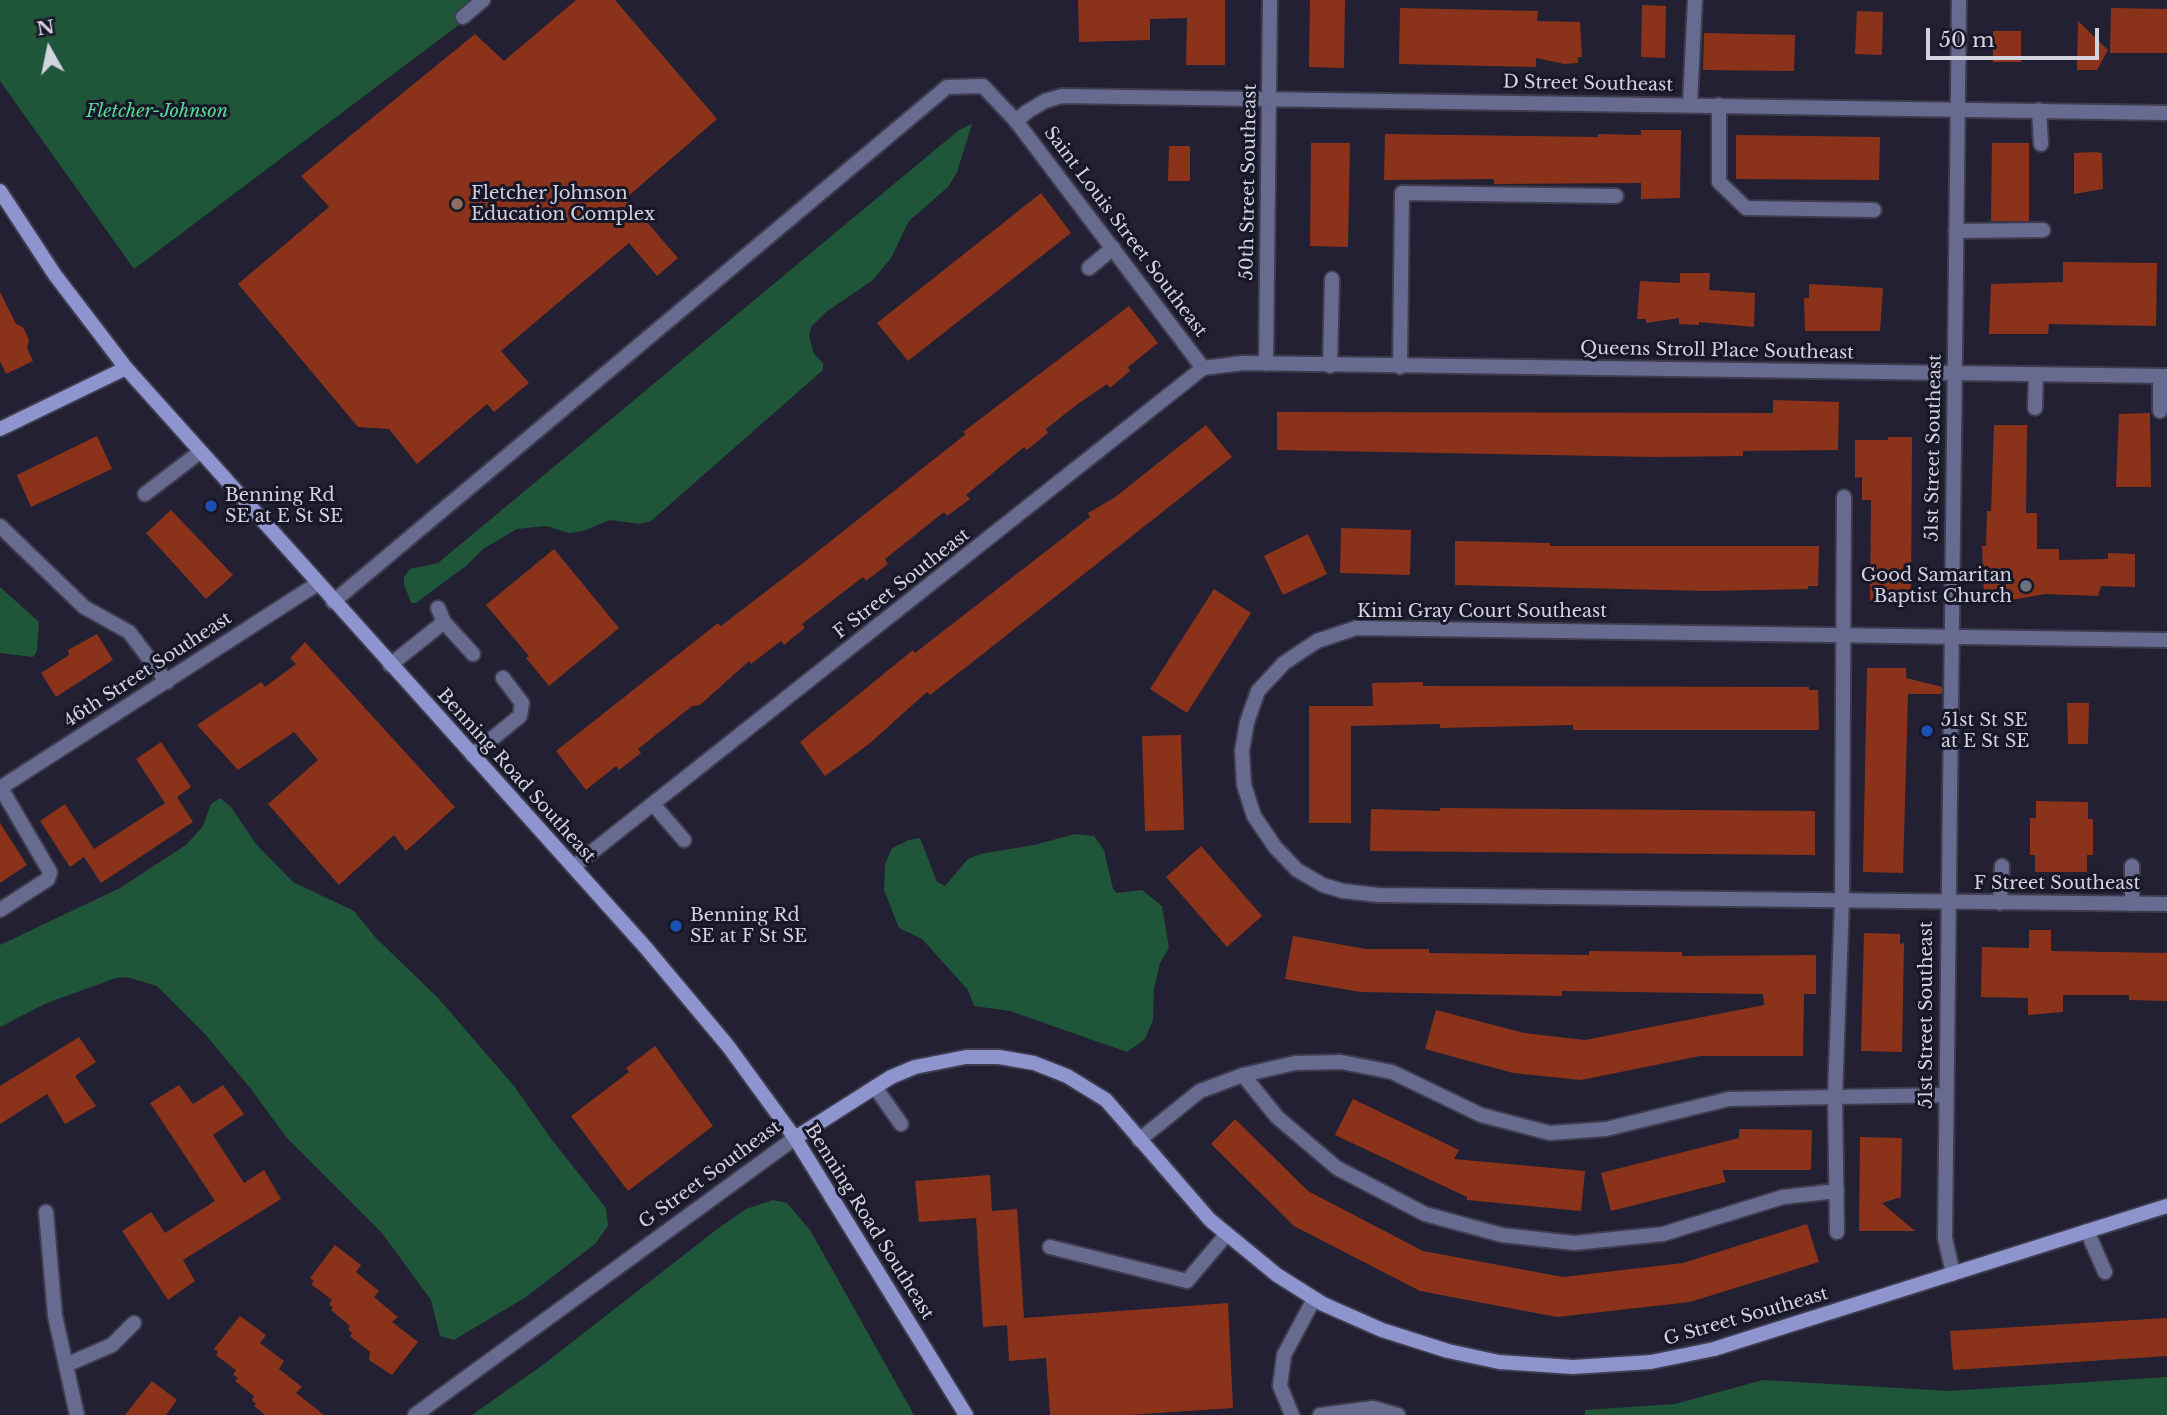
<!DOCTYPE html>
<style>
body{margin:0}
#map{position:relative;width:2167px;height:1415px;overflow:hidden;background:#222032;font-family:"Libre Baskerville",serif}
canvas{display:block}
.north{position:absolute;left:14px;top:14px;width:70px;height:70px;-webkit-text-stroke:5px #181728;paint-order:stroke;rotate:351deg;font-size:19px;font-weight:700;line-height:28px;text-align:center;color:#d3d2df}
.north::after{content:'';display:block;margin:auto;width:24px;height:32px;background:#d3d2df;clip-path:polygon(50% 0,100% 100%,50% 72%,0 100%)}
.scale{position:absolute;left:1926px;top:28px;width:173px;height:32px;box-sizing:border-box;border:4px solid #d3d2df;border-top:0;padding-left:9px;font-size:21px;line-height:24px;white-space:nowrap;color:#d3d2df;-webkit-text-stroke:5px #181728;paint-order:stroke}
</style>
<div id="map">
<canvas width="2167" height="1415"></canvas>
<div class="north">N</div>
<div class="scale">50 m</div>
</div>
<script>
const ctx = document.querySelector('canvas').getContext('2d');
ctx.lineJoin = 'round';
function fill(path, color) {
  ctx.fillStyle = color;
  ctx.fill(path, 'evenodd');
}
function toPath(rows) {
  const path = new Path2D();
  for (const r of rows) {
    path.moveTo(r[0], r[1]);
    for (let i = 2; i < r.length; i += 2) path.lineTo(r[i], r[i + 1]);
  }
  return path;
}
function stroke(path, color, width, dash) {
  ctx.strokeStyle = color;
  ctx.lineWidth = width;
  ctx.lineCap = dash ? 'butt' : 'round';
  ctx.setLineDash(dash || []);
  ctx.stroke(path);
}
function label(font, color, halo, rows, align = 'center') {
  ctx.font = font + ' "Libre Baskerville",serif';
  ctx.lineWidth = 6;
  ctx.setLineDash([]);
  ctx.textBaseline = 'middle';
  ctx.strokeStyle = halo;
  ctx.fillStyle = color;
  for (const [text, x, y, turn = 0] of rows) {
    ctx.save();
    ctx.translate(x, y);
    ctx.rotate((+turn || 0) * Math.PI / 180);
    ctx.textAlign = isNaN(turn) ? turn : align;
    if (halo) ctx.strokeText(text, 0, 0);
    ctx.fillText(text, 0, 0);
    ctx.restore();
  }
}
fill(toPath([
 [0,0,492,0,134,269,0,81],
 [972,124,957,172,948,187,909,221,891,258,873,280,826,312,811,327,809,336,814,354,823,363,823,370,651,521,640,524,610,520,583,531,569,533,546,526,517,529,483,549,467,565,416,603,411,603,404,584,404,577,410,569,438,563,959,130],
 [0,587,39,622,37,651,33,657,0,653],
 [220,798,231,807,256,844,293,882,354,911,376,938,438,998,514,1086,552,1140,606,1208,608,1226,595,1244,526,1297,454,1340,440,1336,431,1300,382,1233,286,1137,251,1089,205,1034,157,986,127,977,116,978,47,1003,0,1027,0,945,120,888,186,845,203,826,211,804],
 [1075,834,1094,836,1104,850,1113,889,1117,893,1142,890,1162,906,1169,948,1160,963,1154,989,1153,1020,1145,1039,1127,1052,1010,1011,974,1006,968,990,922,939,899,928,884,890,885,864,892,848,909,840,920,838,937,882,945,886,968,859,980,854,1034,845],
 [773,1200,787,1203,810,1230,914,1415,472,1415,544,1364,716,1230,746,1209],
 [2167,1377,2167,1415,1585,1415,1585,1410,1675,1404,1763,1380,1949,1391]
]), '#1f5639');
fill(toPath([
 [576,0,615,0,717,119,626,198,678,258,657,276,629,243,501,351,529,383,494,412,487,404,417,464,389,429,358,427,238,284,329,207,301,176,475,34,504,61],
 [1078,0,1225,0,1225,65,1186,65,1187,18,1150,19,1150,40,1079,42],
 [1310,0,1345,0,1344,68,1309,67],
 [1642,5,1666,6,1665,58,1641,57],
 [1400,8,1538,11,1537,21,1580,22,1582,57,1578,57,1578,63,1564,64,1536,58,1536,67,1399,64],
 [2111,8,2167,9,2167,53,2110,53],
 [1857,11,1883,12,1882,55,1855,54],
 [2078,21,2108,50,2097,70,2077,70],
 [1993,31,2021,31,2021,62,1993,62],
 [1704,33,1795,35,1794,71,1703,70],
 [1641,130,1681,130,1680,198,1641,199,1641,183,1494,184,1494,179,1384,180,1385,134,1598,137,1598,134,1641,135],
 [1736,135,1880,137,1879,180,1736,179],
 [1311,143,1350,143,1348,247,1310,246],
 [1992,143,2029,143,2029,221,1991,221],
 [1169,146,1190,146,1190,181,1168,181],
 [2092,152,2102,153,2103,189,2074,194,2074,153],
 [1041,193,1071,233,908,361,877,323],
 [2063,262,2157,263,2156,326,2049,324,2048,334,1989,334,1991,284,2063,282],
 [1680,273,1710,273,1709,290,1755,293,1754,327,1699,322,1699,325,1679,324,1679,318,1646,323,1646,319,1637,319,1640,281,1680,283],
 [1809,284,1883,288,1880,331,1805,331,1804,298,1809,298],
 [0,292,16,324,23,327,29,340,27,348,33,361,6,374,0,361],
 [1129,306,1158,343,1128,367,1130,371,1110,388,1107,384,1075,406,1046,429,1048,433,1027,450,1024,447,966,495,970,499,947,516,944,512,885,559,888,564,866,581,863,577,833,600,802,624,805,628,784,645,781,641,751,664,749,661,700,705,692,706,638,749,641,753,619,770,616,766,586,790,556,751,718,623,721,626,803,563,966,434,963,432],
 [1773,400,1839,402,1838,450,1743,451,1743,456,1655,457,1277,450,1277,412,1773,413],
 [2150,413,2151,487,2116,487,2119,414],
 [1206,425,1232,457,984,653,930,695,927,692,869,744,825,776,800,742,913,650,915,653,1090,517,1088,513,1114,498],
 [1994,425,2027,425,2026,513,2037,513,2037,549,2059,549,2059,560,2108,559,2108,553,2135,554,2135,587,2101,586,2098,596,2045,594,2012,600,1984,599,1982,546,1986,546,1987,511,1991,511],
 [97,436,112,469,31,507,17,475],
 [1888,437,1912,437,1911,601,1870,601,1871,500,1862,500,1862,477,1855,478,1855,440,1888,440],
 [171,510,233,575,206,599,146,533],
 [1341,528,1411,530,1410,575,1340,573],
 [1308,534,1327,574,1283,595,1264,556],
 [1455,541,1550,543,1550,546,1819,546,1818,586,1808,586,1808,589,1707,591,1455,585],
 [554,549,619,628,549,686,526,658,529,656,486,605],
 [1214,589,1251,613,1187,713,1150,689],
 [97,634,113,660,56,697,41,673,69,655,68,650],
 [305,642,455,807,406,851,394,835,339,885,268,804,318,760,294,732,238,770,197,725,261,682,265,687,296,664,290,658],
 [1867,668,1906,668,1906,678,1942,687,1942,694,1908,694,1903,873,1863,872],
 [1423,682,1423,686,1809,687,1809,690,1818,690,1819,730,1573,730,1573,725,1440,728,1440,724,1351,726,1351,823,1309,823,1309,706,1373,706,1372,683],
 [2067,703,2089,703,2088,744,2068,744],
 [1181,735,1184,830,1145,831,1142,736],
 [161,742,191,787,177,797,193,822,101,883,84,857,70,867,40,821,65,804,94,849,165,803,136,759],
 [2036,801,2088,802,2088,819,2093,819,2093,855,2087,855,2087,872,2035,872,2035,855,2030,855,2030,818,2036,818],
 [1440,808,1815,811,1815,855,1370,851,1371,809,1440,811],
 [0,823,27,865,0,883],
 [1201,846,1262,916,1227,947,1166,877],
 [2029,930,2051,930,2051,951,2167,953,2167,1001,2129,1000,2129,995,2063,995,2063,1012,2028,1015,2028,998,1981,997,1982,947,2029,948],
 [1864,933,1900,934,1900,944,1904,943,1902,1052,1861,1051],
 [1293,936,1366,949,1429,949,1429,953,1589,955,1589,951,1682,952,1682,956,1816,955,1816,994,1804,994,1803,1056,1700,1056,1581,1080,1513,1073,1425,1049,1436,1010,1524,1033,1585,1040,1764,1005,1763,994,1562,991,1562,996,1361,992,1285,979],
 [79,1037,96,1062,75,1076,96,1106,65,1124,47,1094,0,1124,0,1086],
 [655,1046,713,1126,628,1191,571,1116,629,1072,626,1068],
 [179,1085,193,1104,223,1085,244,1114,213,1135,244,1183,264,1170,281,1199,183,1260,195,1281,168,1300,122,1231,151,1212,165,1233,215,1201,150,1103],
 [1353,1099,1459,1150,1454,1159,1585,1171,1581,1211,1467,1200,1467,1197,1335,1135],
 [1235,1119,1308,1191,1423,1251,1563,1277,1683,1263,1807,1224,1819,1262,1690,1302,1557,1317,1420,1291,1294,1226,1211,1144],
 [1739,1129,1812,1130,1811,1170,1722,1170,1726,1182,1611,1211,1601,1173,1739,1138],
 [1860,1137,1902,1138,1901,1197,1882,1203,1915,1231,1859,1231],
 [990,1175,992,1211,1017,1209,1024,1318,1228,1303,1233,1408,1128,1415,1050,1415,1046,1358,1009,1361,1007,1325,983,1327,976,1218,919,1222,915,1181],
 [335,1245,361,1265,356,1272,379,1291,374,1297,398,1317,392,1322,418,1342,392,1375,369,1360,370,1352,350,1336,352,1333,348,1329,350,1326,331,1310,333,1308,329,1304,332,1300,311,1284,314,1281,310,1278],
 [240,1316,266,1335,260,1343,284,1361,279,1369,302,1387,296,1393,324,1415,265,1415,254,1406,256,1404,252,1400,254,1396,235,1381,238,1378,233,1375,236,1370,216,1355,218,1352,214,1349],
 [2167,1318,2167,1356,1953,1370,1950,1331],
 [152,1381,177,1400,166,1415,125,1415]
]), '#8b331a');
const lane = toPath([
 [463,17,483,0],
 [1690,104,1695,0],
 [1719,105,1719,182,1746,208,1874,210],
 [2039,110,2041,144],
 [1956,231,2043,230],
 [1089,268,1113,248],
 [1330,366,1332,279],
 [1400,367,1402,193,1616,196],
 [2035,408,2036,374],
 [2160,411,2160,376],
 [145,494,200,452],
 [0,526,84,607,129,632,167,682],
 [333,602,947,87,983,86,1016,121],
 [438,608,444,622,473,654],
 [390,665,444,622],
 [472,755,520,716,522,703,503,678],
 [653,804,684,840],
 [2132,866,2132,904],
 [2000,903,2002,866],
 [0,910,48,879,50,872,1,788],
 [1243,1075,1277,1117,1337,1168,1425,1214,1502,1235,1574,1243,1663,1234,1783,1197,1837,1191],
 [875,1087,901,1124],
 [2087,1231,2105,1272],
 [1837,1232,1835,1096,1842,900,1844,497],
 [1050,1247,1187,1281,1226,1235],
 [66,1365,112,1345,134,1323],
 [1292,1415,1280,1386,1284,1355,1314,1299],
 [1320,1415,1373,1408,1398,1415]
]);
const street = toPath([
 [1266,364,1270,0],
 [1203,368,1016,121,1028,111,1045,101,1062,96,2167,113],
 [2167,640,1356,628,1317,641,1284,663,1258,691,1247,722,1242,751,1244,785,1254,816,1275,847,1297,870,1323,885,1343,891,1378,895,2167,904],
 [0,788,317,584],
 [573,867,1203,368,1243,363,2167,376],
 [1139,1140,1200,1091,1243,1075,1295,1063,1341,1062,1392,1072,1481,1115,1550,1133,1606,1129,1729,1099,1946,1095],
 [46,1212,55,1316,77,1415],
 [1953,1274,1945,1238,1959,0],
 [415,1415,795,1138]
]);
const secondary = toPath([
 [0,191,55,275,126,368,646,948,728,1046,795,1138,966,1415],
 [0,429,126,368],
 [795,1138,891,1077,915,1067,966,1057,999,1057,1034,1063,1067,1076,1106,1100,1210,1220,1277,1275,1323,1304,1382,1330,1448,1351,1499,1362,1573,1367,1651,1362,1714,1349,2167,1206]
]);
stroke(lane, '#3e3c4e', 18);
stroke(street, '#3e3c4e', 18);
stroke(secondary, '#3e3c4e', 18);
stroke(lane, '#676b8f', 14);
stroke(street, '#676b8f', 14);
stroke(secondary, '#8e94cd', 14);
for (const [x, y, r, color] of [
 [457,204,7,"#8d6e63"],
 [211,506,7,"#1a4fb4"],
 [2026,586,7,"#6b7280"],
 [1927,731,7,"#1a4fb4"],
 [676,926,7,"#1a4fb4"]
]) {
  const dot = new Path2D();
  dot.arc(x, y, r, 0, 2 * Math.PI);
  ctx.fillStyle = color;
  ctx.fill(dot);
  stroke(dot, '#181728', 2.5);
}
label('18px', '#d3d2df', '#181728', [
 ["D Street Southeast",1588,84,1],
 ["50th Street Southeast",1249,182,-89],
 ["Saint Louis Street Southeast",1125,232,53],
 ["Queens Stroll Place Southeast",1717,351,1],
 ["51st Street Southeast",1934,448,-89],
 ["F Street Southeast",902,584,-38],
 ["Kimi Gray Court Southeast",1482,612],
 ["46th Street Southeast",148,670,-33],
 ["Benning Road Southeast",516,776,48],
 ["F Street Southeast",2057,884],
 ["51st Street Southeast",1927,1015,-90],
 ["G Street Southeast",710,1175,-36],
 ["Benning Road Southeast",869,1222,58],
 ["G Street Southeast",1746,1317,-16]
]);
label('italic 18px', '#54db96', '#181728', [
 ["Fletcher-Johnson",157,112]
]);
label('18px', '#d3d2df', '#181728', [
 ["Fletcher Johnson",471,194],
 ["Education Complex",471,215],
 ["Benning Rd",225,496],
 ["SE at E St SE",225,517],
 ["Good Samaritan",2012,576,"right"],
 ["Baptist Church",2012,597,"right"],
 ["51st St SE",1941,721],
 ["at E St SE",1941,742],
 ["Benning Rd",690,916],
 ["SE at F St SE",690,937]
], 'left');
</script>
